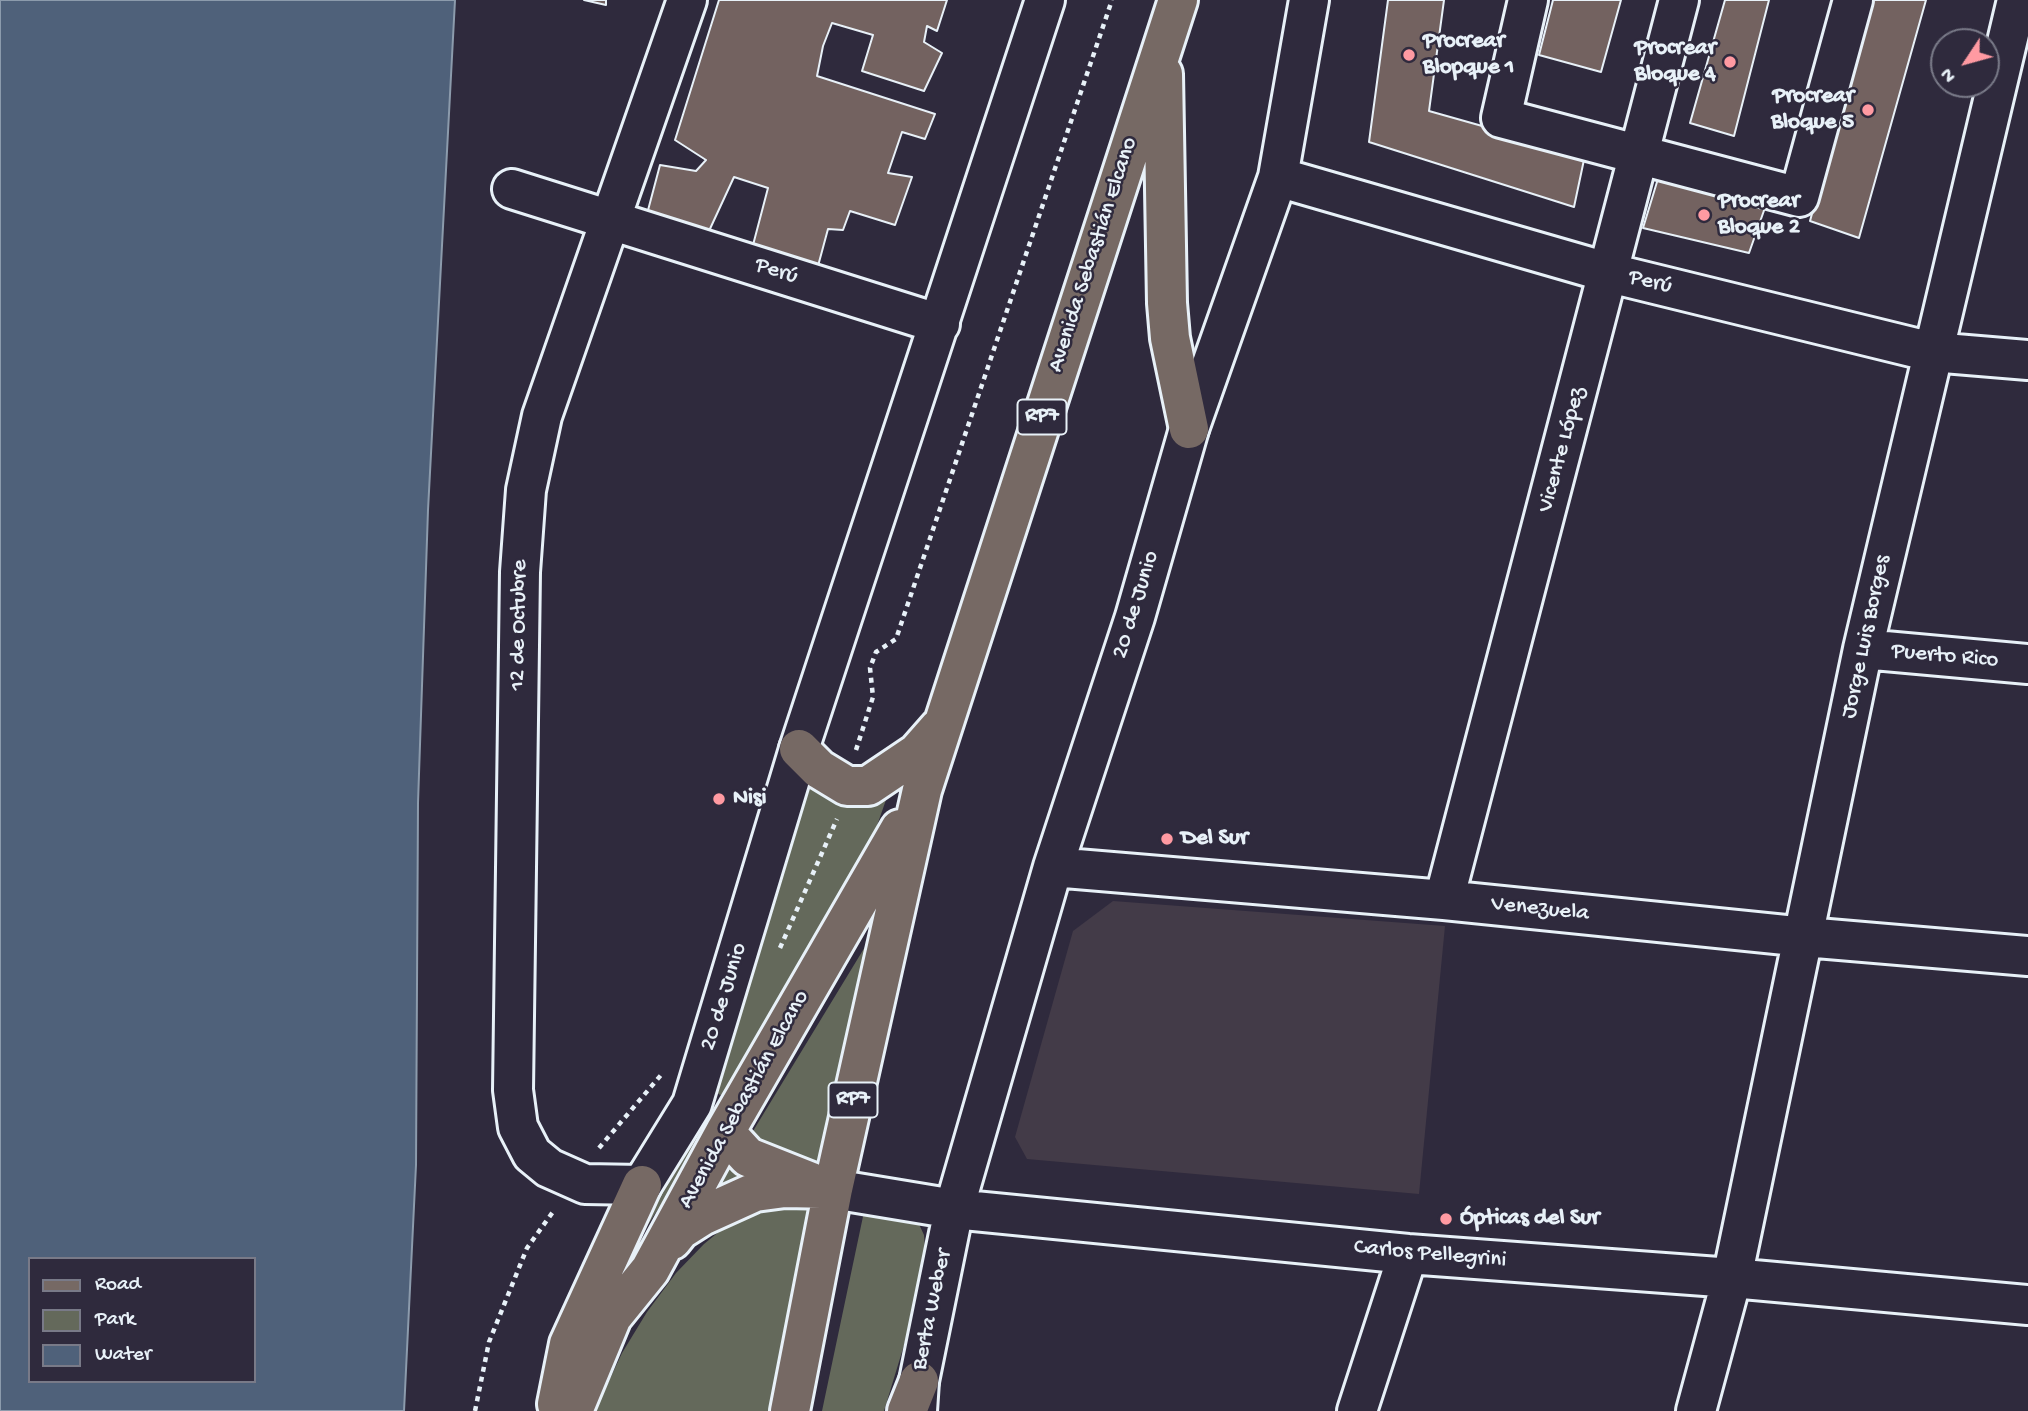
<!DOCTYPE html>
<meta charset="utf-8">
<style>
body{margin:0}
#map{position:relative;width:2028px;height:1411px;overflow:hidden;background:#2f2a3d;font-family:"Gochi Hand",sans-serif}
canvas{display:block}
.legend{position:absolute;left:28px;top:1257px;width:228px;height:126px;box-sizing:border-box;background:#2f2a3d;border:2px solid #797a88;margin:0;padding:9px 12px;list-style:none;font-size:21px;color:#e8f1f8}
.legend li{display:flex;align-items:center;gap:14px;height:35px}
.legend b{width:35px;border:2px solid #797a88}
.north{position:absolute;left:1930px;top:28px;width:70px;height:70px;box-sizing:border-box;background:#2f2a3d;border:2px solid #797a88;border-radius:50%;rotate:234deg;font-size:19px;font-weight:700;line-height:28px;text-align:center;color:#e8f1f8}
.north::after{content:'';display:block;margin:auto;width:24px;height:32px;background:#ff9aa2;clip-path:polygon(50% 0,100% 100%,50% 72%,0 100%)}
</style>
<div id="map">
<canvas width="2028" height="1411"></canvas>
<ul class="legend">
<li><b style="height:9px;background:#766964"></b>Road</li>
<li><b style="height:19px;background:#64695b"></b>Park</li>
<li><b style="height:19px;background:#4f617a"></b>Water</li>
</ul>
<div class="north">N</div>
</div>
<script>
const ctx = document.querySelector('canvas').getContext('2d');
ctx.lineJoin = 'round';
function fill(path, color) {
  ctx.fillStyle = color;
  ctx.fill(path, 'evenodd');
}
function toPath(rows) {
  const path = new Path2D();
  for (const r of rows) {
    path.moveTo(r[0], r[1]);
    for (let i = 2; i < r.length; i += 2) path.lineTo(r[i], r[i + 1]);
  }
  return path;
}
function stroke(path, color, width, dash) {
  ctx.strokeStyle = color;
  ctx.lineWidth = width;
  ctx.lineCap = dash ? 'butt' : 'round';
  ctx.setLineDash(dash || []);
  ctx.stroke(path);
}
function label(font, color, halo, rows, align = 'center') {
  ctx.font = font + ' "Gochi Hand",sans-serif';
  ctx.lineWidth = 5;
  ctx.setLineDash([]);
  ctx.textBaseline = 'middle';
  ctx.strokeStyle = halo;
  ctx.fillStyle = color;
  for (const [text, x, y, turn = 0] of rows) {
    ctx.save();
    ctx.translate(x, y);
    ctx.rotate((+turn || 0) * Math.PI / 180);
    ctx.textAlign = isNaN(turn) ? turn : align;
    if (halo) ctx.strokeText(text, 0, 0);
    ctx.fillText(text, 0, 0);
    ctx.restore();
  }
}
fill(toPath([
 [1113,901,1445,926,1419,1194,1027,1159,1015,1137,1073,931]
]), '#433b48');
fill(toPath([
 [810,780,821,793,835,801,868,802,887,797,866,857,729,1093,720,1095,715,1091],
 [888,909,823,1174,750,1136],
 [697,1128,703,1134,701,1142,612,1281,639,1218],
 [736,1156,765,1176,707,1202],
 [819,1202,777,1411,595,1411,622,1353,647,1312,676,1273,704,1244,732,1221,759,1206],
 [865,1207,918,1222,924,1235,925,1248,908,1332,884,1411,822,1411]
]), '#64695b');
const water = toPath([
 [0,0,455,0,428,510,418,803,416,1165,404,1411,0,1411,0,0],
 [30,1259,254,1259,254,1381,30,1381,30,1259]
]);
fill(water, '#4f617a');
stroke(water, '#8c9bac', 2);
const building = toPath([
 [584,0,606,0,606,5,584,0],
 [719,0,947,0,937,31,927,26,924,42,942,53,924,91,862,71,873,35,832,23,823,46,817,76,935,114,925,139,902,132,888,173,912,177,895,225,850,211,843,230,828,229,818,266,753,245,768,188,734,177,709,231,647,214,660,165,696,171,706,160,675,140,719,0],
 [1388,0,1444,0,1429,111,1585,155,1574,207,1369,142,1388,0],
 [1553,0,1621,0,1601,72,1539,55,1553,0],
 [1725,0,1769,0,1734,136,1690,123,1725,0],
 [1870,0,1926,0,1859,238,1810,221,1870,0],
 [1660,172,1767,202,1749,253,1643,228,1660,172]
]);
fill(building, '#736260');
stroke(building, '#e8f1f8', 2);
const minor = toPath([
 [687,0,542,416,526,490,520,572,513,1090,518,1127,532,1154,549,1168,585,1184,642,1185,692,1104,799,749,1045,0],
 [1528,0,1501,118,1799,197,1853,0],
 [1278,177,1610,273,1932,352,2028,360],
 [512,189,940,324],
 [1863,649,2028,664],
 [1053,867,1444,900,1805,937,2028,956],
 [1444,900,1679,0],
 [833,1189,954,1209,1408,1254,1732,1278,2028,1305],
 [917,1411,919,1381,954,1209,1053,867,1135,617,1189,429,1278,177,1309,0],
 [1357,1411,1408,1254],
 [1696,1411,1732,1278,1863,649,2017,0]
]);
const major = toPath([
 [1163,74,1167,303,1170,338,1189,429],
 [799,749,819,769,847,786,868,786,917,753,939,728],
 [725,1132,748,1157,811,1182],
 [672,1240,680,1230,702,1216,755,1192,785,1188,833,1189],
 [557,1404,569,1344,642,1185],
 [573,1411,612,1317,650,1270,725,1132,900,829],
 [790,1411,833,1189,922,790,1178,0],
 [907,1411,919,1381]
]);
stroke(minor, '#e8f1f8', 44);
stroke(major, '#e8f1f8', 44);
stroke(toPath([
 [856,750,873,697,870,668,876,652,896,639,1112,0],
 [780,948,837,819],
 [599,1148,661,1075],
 [475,1411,489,1342,527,1248,555,1209]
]), '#e8f1f8', 4.5, [5, 5]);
stroke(minor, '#2f2a3d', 38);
stroke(major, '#766964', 38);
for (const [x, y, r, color] of [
 [1409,55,7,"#ff9aa2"],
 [1730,62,7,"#ff9aa2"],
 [1868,110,7,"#ff9aa2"],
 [1704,215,7,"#ff9aa2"],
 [719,799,7,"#ff9aa2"],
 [1167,839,7,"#ff9aa2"],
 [1446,1219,7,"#ff9aa2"]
]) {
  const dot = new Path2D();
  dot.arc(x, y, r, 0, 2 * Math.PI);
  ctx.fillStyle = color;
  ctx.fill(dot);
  stroke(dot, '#2f2a3d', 2.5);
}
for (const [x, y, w] of [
 [1042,417,49],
 [853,1100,49]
]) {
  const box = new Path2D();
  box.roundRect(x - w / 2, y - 17.5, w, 35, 5);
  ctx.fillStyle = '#2f2a3d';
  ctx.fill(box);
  stroke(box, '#e8f1f8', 2);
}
label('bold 21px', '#e8f1f8', null, [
 ["RP7",1042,417],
 ["RP7",853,1100]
]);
label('bold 23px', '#e8f1f8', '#2f2a3d', [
 ["Procrear",1423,42],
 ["Blopque 1",1423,68],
 ["Procrear",1716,49,"right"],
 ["Bloque 4",1716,75,"right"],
 ["Procrear",1854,97,"right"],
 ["Bloque 5",1854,123,"right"],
 ["Procrear",1718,202],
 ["Bloque 2",1718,228],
 ["Nisi",733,799],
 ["Del Sur",1181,839],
 ["Ópticas del Sur",1460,1219]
], 'left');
label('23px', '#e8f1f8', '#2f2a3d', [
 ["Avenida Sebastián Elcano",1094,255,-72],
 ["Perú",776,272,18],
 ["Perú",1650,283,14],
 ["Vicente López",1563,450,-75],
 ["20 de Junio",1137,605,-73],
 ["12 de Octubre",520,625,-89],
 ["Jorge Luis Borges",1867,637,-78],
 ["Puerto Rico",1945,657,5],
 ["Venezuela",1540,910,6],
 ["20 de Junio",725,997,-73],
 ["Avenida Sebastián Elcano",745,1100,-61],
 ["Carlos Pellegrini",1430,1255,5],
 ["Berta Weber",933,1310,-78]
]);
</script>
